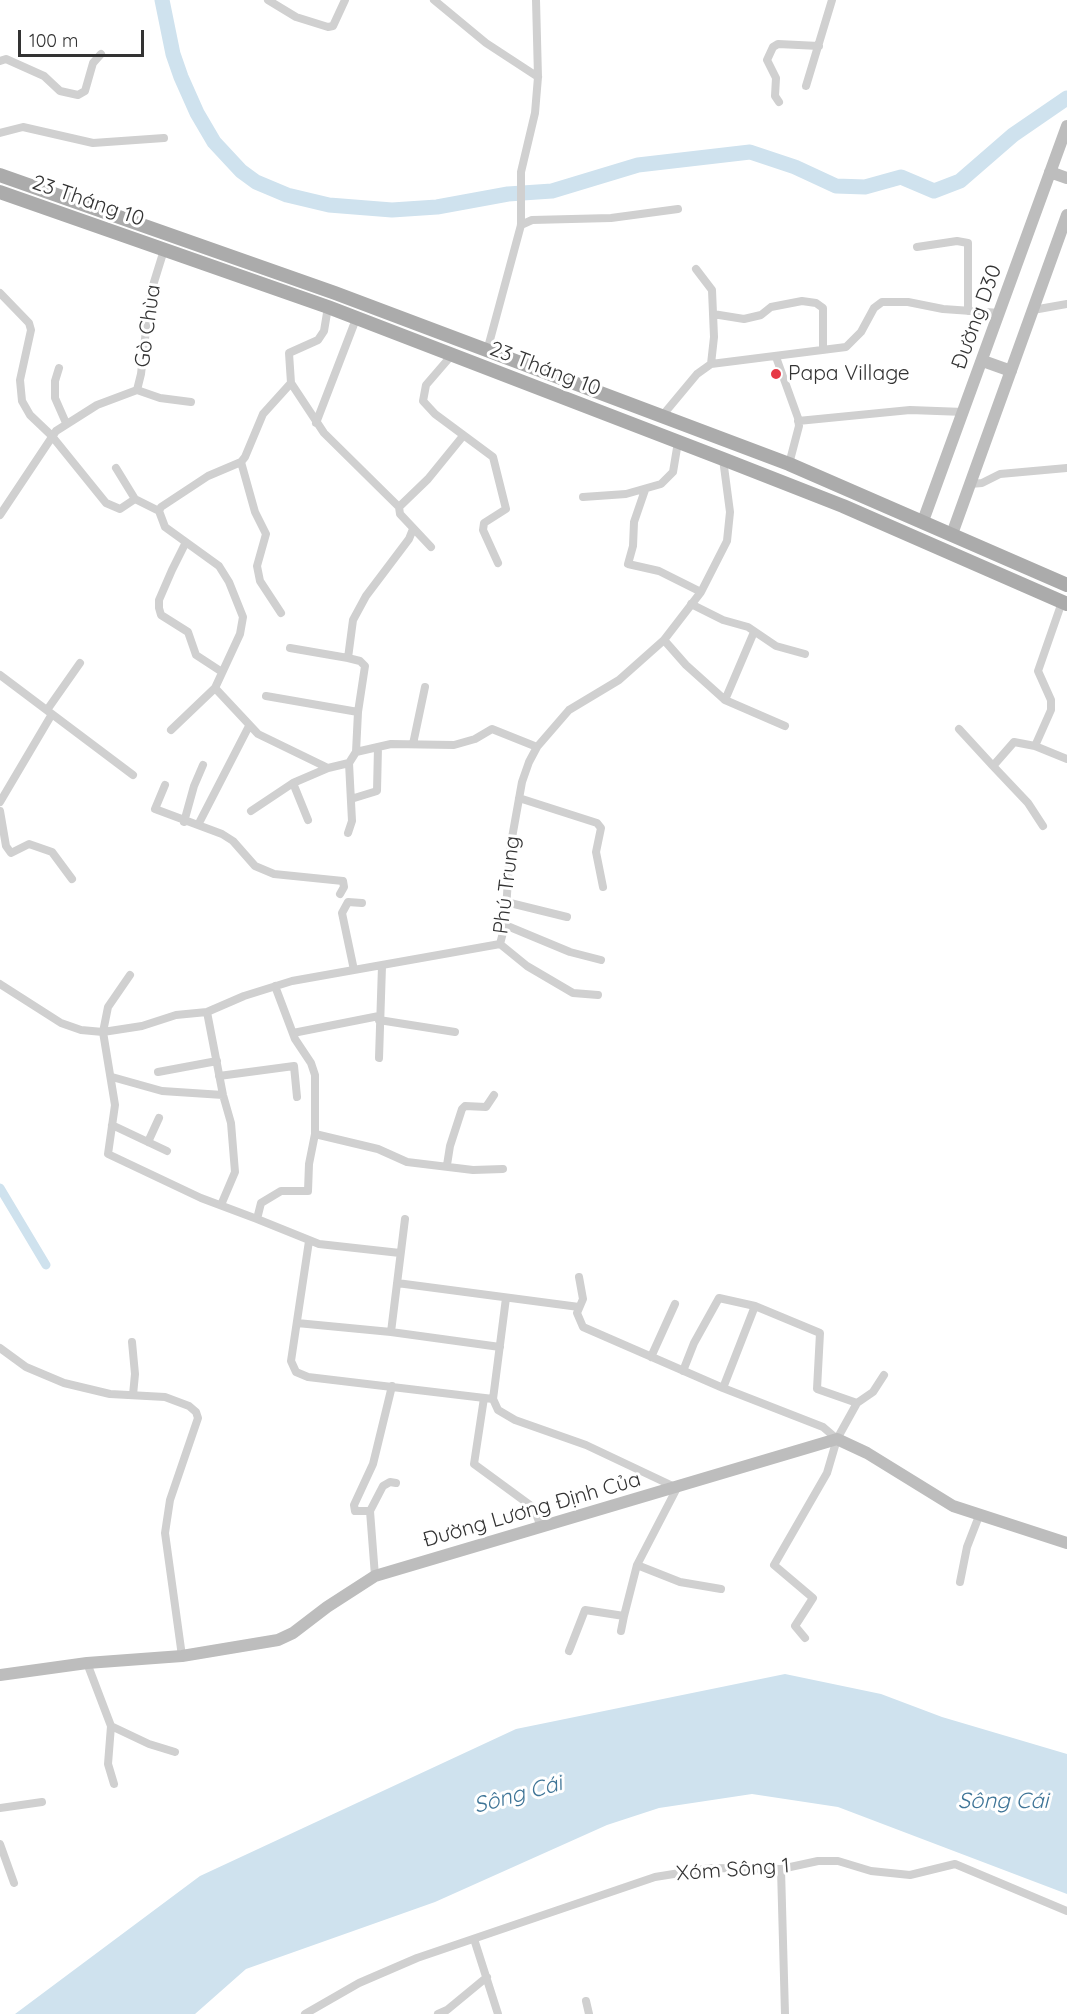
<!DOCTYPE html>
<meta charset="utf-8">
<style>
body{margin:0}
#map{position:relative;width:1067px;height:2014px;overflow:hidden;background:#fff;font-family:Quicksand,sans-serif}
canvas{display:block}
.scale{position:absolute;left:18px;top:30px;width:126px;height:27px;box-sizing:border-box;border:3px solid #333;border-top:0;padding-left:8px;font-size:18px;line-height:21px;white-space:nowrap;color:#333;-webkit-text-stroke:4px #fff;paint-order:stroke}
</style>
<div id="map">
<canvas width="1067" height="2014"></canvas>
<div class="scale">100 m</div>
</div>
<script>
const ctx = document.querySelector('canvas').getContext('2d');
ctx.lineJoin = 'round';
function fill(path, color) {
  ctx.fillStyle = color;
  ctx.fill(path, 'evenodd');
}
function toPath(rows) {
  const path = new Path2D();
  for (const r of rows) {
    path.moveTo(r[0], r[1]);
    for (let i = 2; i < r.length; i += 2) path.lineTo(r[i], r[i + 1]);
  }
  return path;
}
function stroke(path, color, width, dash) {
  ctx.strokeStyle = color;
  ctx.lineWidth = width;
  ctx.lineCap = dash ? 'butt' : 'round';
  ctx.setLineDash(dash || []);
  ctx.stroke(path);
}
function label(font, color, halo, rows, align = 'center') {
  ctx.font = font + ' Quicksand,sans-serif';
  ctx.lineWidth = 6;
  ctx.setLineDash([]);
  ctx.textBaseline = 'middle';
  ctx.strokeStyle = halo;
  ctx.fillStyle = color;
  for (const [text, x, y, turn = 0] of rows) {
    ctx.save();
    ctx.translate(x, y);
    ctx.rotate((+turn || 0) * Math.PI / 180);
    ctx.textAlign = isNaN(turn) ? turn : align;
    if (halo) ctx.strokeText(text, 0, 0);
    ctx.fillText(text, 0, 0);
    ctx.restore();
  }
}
fill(toPath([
 [785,1674,881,1694,942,1717,1067,1754,1067,1894,838,1807,752,1794,659,1808,607,1825,435,1902,246,1969,195,2014,15,2014,200,1876,516,1729]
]), '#cfe2ee');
stroke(toPath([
 [0,1188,46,1265]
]), '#cfe2ee', 9);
stroke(toPath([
 [162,0,173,54,181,77,197,113,214,142,241,171,256,182,287,195,329,205,392,210,437,207,508,194,552,191,638,165,750,152,795,167,836,186,865,187,901,177,934,191,960,181,1013,135,1067,98]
]), '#cfe2ee', 15);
stroke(toPath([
 [268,0,296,17,328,27,333,26,345,0],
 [434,0,486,43,538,77],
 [0,61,6,59,44,76,60,91,78,95,85,91,93,63,101,54],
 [806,86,832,0],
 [779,102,775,96,776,78,767,60,773,47,778,44,819,46],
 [0,133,23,127,93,143,164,138],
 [521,225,532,220,611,218,678,209],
 [917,247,957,241,968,243,968,311],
 [696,269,712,290,714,337,711,364],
 [0,293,29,323,31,330,20,380,22,401,30,415,51,435,106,503,120,509,135,499],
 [1033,310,1067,304],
 [713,314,744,319,761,315,771,307,802,301,816,303,823,308,823,349],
 [487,351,521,225,521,172,535,113,538,77,536,0],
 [451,356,426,385,423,401,435,414,493,457,506,509,484,523,483,530,498,563],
 [776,357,798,418,799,426,789,464],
 [59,368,55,381,55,398,66,423],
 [291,383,324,433,399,507],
 [137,390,160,398,191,402],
 [662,416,697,374,711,364,846,347,861,332,874,308,882,302,908,302,943,309,1000,313],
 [798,421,910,410,964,412],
 [316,423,356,319],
 [241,462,255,512,266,534,257,566,260,581,281,613],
 [116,468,135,499,159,511],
 [970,484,982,483,1000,474,1067,468],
 [645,490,634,522,633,546,628,564,659,571,701,592],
 [583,497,626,494,661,484,673,472,678,442],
 [0,515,56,431,97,405,137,390,141,374,150,295,164,250],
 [186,542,172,570,159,600,159,608,161,615,188,632,196,655,222,672],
 [431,547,400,514,399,507,428,479,463,436],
 [691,604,723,620,748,627,776,646,805,654],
 [664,640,686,665,725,700,785,726],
 [290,648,348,658],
 [0,675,133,775],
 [215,688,240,634,243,617,229,582,219,566,165,527,159,511,161,507,208,476,241,462,245,457,263,414,291,383,289,353,318,340,324,331,328,307],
 [266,696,358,712,356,752],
 [725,700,754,632],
 [47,710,80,663],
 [358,712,365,666,360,661,348,658,353,620,366,596,409,539,413,529],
 [959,729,993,766,1014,742,1035,746,1067,759],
 [171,730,215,688,258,734,328,768,349,763,356,752,391,744,454,745,475,739,492,729,537,747],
 [413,744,425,687],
 [1035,746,1051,710,1051,700,1038,671,1062,602],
 [993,766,1028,803,1043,826],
 [293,783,308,820],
 [165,785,155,809,222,834,233,841,255,866,274,874,343,881,344,887,340,894],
 [519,798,597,823,601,828,596,852,603,887],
 [351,799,377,791,378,747],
 [0,802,52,714],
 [0,811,6,846,11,853,29,844,52,852,72,879],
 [251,811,293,783,328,768],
 [184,822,194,786,203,765],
 [198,825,249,726],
 [348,833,352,821,349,763],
 [506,902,567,917],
 [505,925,570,952,601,960],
 [500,944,527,966,573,993,598,995],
 [354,970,342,913,348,902,362,903],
 [130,975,108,1007,103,1032,115,1105,108,1154,201,1198,257,1219],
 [0,984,61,1023,81,1030,103,1032,142,1026,176,1015,207,1012,244,996,292,981,500,944,505,925,510,849,522,782,529,762,537,747,569,710,619,680,664,640,701,592,727,541,730,512,723,459],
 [275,986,295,1039,311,1063,315,1075,315,1134,378,1149,407,1162,473,1170,503,1169],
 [207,1012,223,1095,231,1123,235,1172,221,1205],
 [379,1020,455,1032],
 [293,1033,379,1016],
 [379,1058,382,966],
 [158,1072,217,1061],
 [219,1076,294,1066,297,1097],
 [112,1077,162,1091,223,1095],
 [112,1125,167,1151],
 [315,1134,309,1164,308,1191,281,1191,261,1203,257,1219,319,1244,400,1253],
 [148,1142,159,1118],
 [447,1165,450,1146,462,1109,465,1106,486,1107,494,1095],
 [309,1241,291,1361,296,1372,308,1377,493,1399],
 [579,1277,583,1299,577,1313,583,1327,723,1388,823,1427,837,1439],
 [397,1283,579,1307],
 [506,1298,493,1399,498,1410,515,1420,586,1445,677,1488,637,1565,624,1616,585,1610,569,1651],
 [755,1306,820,1333,817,1389,857,1403],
 [297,1323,391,1332,500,1347],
 [391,1332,405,1219],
 [132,1342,135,1374,133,1395],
 [0,1348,26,1367,64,1383,110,1394,165,1397,189,1406,196,1412,198,1418,170,1500,165,1533,182,1656],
 [651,1357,675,1304],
 [683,1371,694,1343,719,1298,755,1306,723,1388],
 [484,1398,474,1464,534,1508,541,1527],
 [370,1511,355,1511,354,1505,373,1464,392,1386],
 [637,1565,680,1582,721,1589],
 [375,1576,370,1511,383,1486,390,1482,396,1483],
 [960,1582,967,1547,979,1516],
 [621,1631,624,1616],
 [805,1638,795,1626,813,1598,774,1565,827,1473,837,1439,857,1403,873,1392,884,1375],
 [87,1663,111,1726,108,1764,114,1784],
 [111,1726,149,1744,175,1752],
 [0,1808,42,1802],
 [0,1844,14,1883],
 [781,1869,785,2014],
 [474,1939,498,2014],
 [586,2001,589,2014],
 [305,2014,359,1983,417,1958,655,1877,711,1868,781,1869,818,1861,838,1861,871,1871,910,1875,955,1864,1067,1911],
 [438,2014,447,2010,487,1977]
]), '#d0d0d0', 8);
stroke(toPath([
 [1050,172,1067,178],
 [983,361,1011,371],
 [923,521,1067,126],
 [952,534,1067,215],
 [0,1675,87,1663,182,1656,278,1640,293,1633,327,1607,375,1576,837,1439,867,1453,953,1506,1067,1543]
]), '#bdbdbd', 12);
stroke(toPath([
 [0,175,335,293,789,464,1067,585],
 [0,192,328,307,723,459,843,506,1067,604]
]), '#ababab', 14);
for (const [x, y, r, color] of [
 [776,374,6,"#e63946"]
]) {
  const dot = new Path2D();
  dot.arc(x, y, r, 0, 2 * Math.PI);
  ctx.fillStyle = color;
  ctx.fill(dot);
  stroke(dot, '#fff', 2);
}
label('21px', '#333', '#fff', [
 ["23 Tháng 10",88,201,19],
 ["Đường D30",977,317,-70],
 ["Gò Chùa",148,326,-82],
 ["23 Tháng 10",545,369,21],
 ["Phú Trung",507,885,-83],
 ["Đường Lương Định Của",532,1510,-16],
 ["Xóm Sông 1",733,1870,-4]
]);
label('21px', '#333', '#fff', [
 ["Papa Village",788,374]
], 'left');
label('italic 22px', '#3f7597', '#fff', [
 ["Sông Cái",518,1795,-15],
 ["Sông Cái",1003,1801]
]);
</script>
